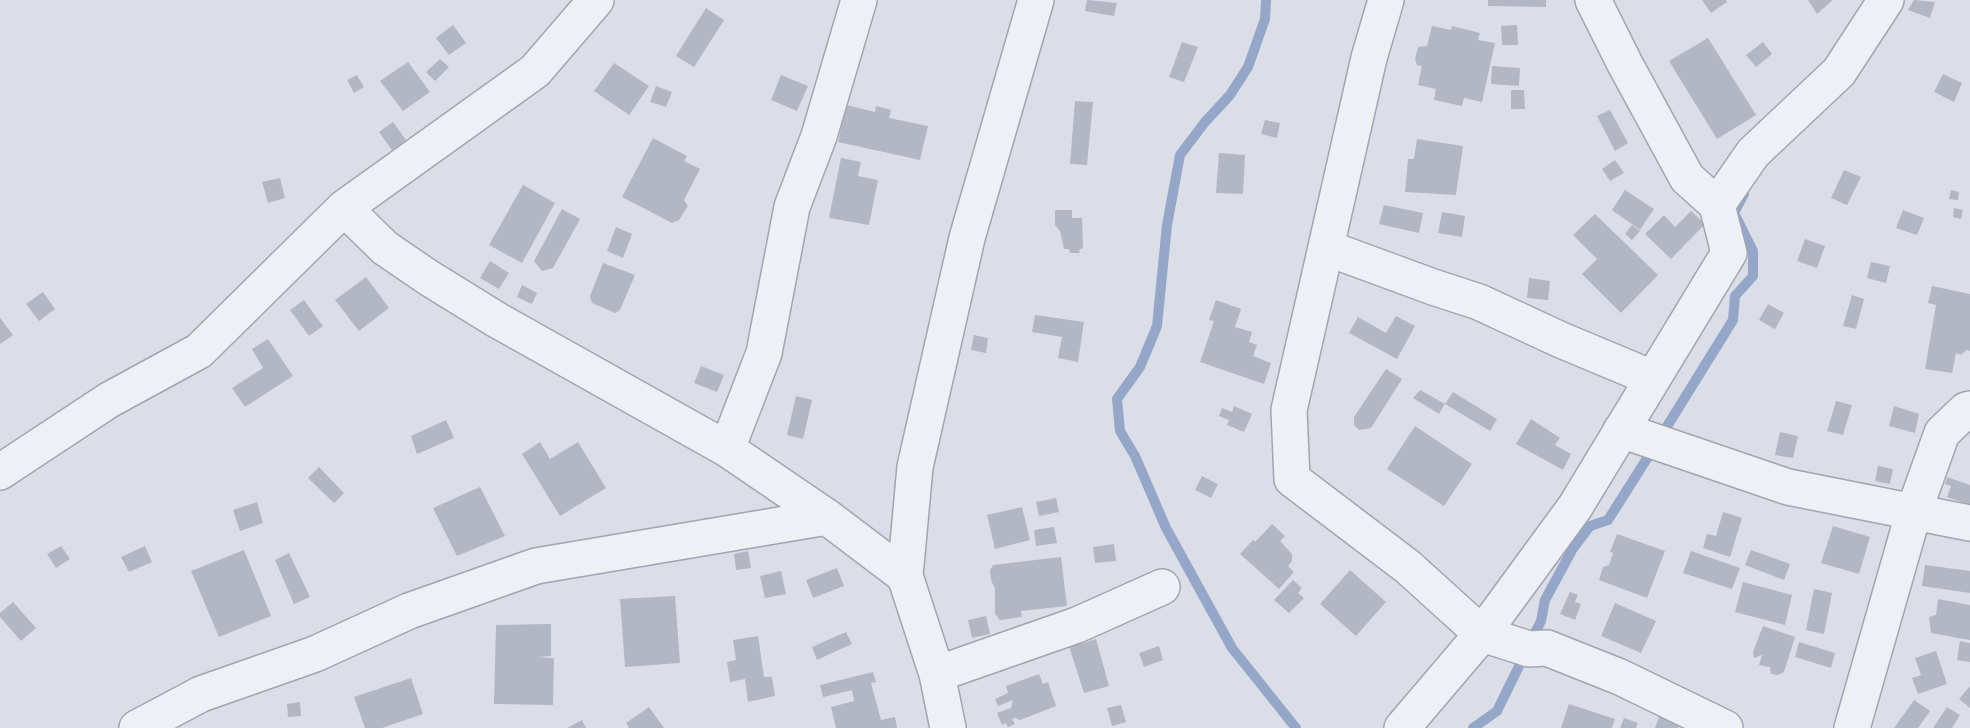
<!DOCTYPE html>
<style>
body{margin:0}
canvas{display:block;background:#dcdee7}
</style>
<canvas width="1970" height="728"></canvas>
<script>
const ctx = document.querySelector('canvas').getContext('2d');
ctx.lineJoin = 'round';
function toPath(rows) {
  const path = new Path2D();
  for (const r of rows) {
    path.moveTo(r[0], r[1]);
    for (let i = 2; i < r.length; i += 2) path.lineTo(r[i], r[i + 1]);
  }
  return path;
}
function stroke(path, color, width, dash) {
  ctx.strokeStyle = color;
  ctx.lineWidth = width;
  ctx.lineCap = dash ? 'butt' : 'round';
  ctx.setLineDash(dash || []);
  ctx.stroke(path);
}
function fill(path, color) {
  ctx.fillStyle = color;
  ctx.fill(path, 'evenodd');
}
stroke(toPath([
 [1266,0,1265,19,1248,67,1230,95,1205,122,1180,155,1167,225,1157,326,1140,367,1117,399,1120,431,1135,456,1166,528,1232,648,1296,728],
 [1661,436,1733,320,1735,296,1753,276,1753,251,1734,213,1744,194],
 [1531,641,1541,621,1545,600,1572,550,1590,526,1608,520,1653,449],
 [1473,728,1497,711,1525,654]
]), '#95a7c8', 10);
fill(toPath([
 [1087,0,1117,3,1114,16,1085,11],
 [1488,0,1546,0,1546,7,1488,6],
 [1702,0,1726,0,1727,2,1711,13],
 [1808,0,1833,0,1817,14],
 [1914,0,1935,2,1930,18,1908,10],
 [706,8,724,20,694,67,676,56],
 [453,25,466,43,449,55,436,38],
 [1517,25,1518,45,1502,45,1501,26],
 [1432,26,1451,30,1452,26,1480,33,1478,40,1495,43,1482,102,1464,98,1462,106,1434,100,1436,89,1418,85,1422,66,1417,65,1415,59,1418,47,1427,46],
 [1708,38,1756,115,1717,139,1669,61],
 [1182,42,1198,47,1184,82,1169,77],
 [1763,42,1772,54,1756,67,1746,55],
 [440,59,449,67,435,81,426,72],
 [408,62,430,92,403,111,380,81],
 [614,63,649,86,629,115,594,91],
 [1492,66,1520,68,1519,86,1491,84],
 [1943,74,1962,83,1954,102,1934,92],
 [357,75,364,87,354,93,347,80],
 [781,75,808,86,797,111,771,100],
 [656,86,672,92,666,107,650,102],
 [1511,90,1524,90,1525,109,1511,109],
 [1075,101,1093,102,1087,165,1070,164],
 [846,105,875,112,876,106,891,110,889,118,928,126,920,160,838,142],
 [1610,110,1628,143,1615,151,1597,116],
 [1265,120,1280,123,1277,138,1261,134],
 [393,122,406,140,392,150,379,132],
 [653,138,687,156,684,161,700,169,684,200,688,206,679,220,672,223,622,197],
 [1417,139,1463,146,1456,195,1405,192,1408,159,1414,159],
 [1219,153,1245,155,1243,194,1216,193],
 [841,158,861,162,858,176,878,180,869,225,829,218],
 [1615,160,1624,173,1610,181,1602,169],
 [1844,170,1861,177,1847,205,1831,198],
 [280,178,285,198,268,203,262,182],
 [523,185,555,203,522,263,489,245],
 [1625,190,1654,209,1640,230,1612,210],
 [1951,190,1959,192,1958,200,1949,199],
 [1384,205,1423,213,1419,233,1379,224],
 [1954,208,1963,210,1961,219,1953,217],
 [562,209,580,219,553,268,542,271,534,261],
 [1055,210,1072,210,1072,218,1082,218,1083,248,1079,250,1080,253,1070,253,1069,249,1064,249,1060,231,1055,225],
 [1903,210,1924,218,1917,235,1896,228],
 [1691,211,1705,224,1671,259,1645,234,1664,215,1675,227],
 [1442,212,1465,216,1462,237,1438,233],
 [1595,214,1658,275,1621,313,1582,274,1597,259,1573,235],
 [1632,225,1640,231,1632,240,1625,234],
 [616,227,632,234,623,258,607,251],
 [1805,239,1825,246,1817,268,1797,261],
 [490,261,509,273,499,289,480,278],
 [1871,262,1890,266,1886,283,1867,278],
 [603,263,635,275,620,310,615,313,592,303,590,296],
 [366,277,389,308,359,331,335,300],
 [1529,278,1550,281,1548,300,1527,298],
 [522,285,537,293,532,304,517,297],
 [1932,286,1970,294,1970,351,1966,350,1961,355,1956,353,1952,373,1925,369,1936,305,1928,303],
 [43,292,55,309,39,321,26,304],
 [1852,295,1864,299,1856,329,1843,326],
 [304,300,323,326,309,336,290,310],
 [1216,300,1241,309,1235,327,1252,332,1249,342,1257,345,1253,356,1271,363,1264,384,1200,362,1214,321,1209,320],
 [1768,304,1784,313,1775,329,1759,320],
 [1035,315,1084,322,1078,362,1058,358,1062,337,1032,332],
 [1396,316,1415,326,1397,359,1349,333,1358,317,1386,333],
 [0,318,13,335,0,344],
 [974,335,988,338,986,353,971,350],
 [268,339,293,376,245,407,232,388,263,368,252,349],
 [701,366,724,375,717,392,694,383],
 [1386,369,1402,379,1371,428,1359,430,1354,425,1354,417],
 [1420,390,1445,404,1453,392,1497,419,1490,431,1445,404,1439,414,1413,398],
 [796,396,812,400,803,439,787,435],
 [1836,401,1852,405,1843,435,1827,431],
 [1234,406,1252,414,1244,432,1227,425,1229,420,1219,416,1222,408,1232,412],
 [1894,406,1919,414,1915,433,1889,426],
 [1531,419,1560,438,1555,445,1571,454,1563,470,1516,444],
 [446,420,454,438,417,454,411,436],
 [1415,426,1472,464,1444,506,1387,469],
 [1780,432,1798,436,1793,458,1775,455],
 [540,442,550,459,578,442,606,488,560,516,522,454],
 [1878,466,1893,469,1890,484,1875,481],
 [319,467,344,493,334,503,308,478],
 [1202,476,1218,484,1211,498,1195,490],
 [1947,477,1970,485,1970,505,1947,497,1951,486,1945,484],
 [480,487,505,536,457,556,433,508],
 [1056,498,1059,512,1039,516,1036,502],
 [257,502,263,523,240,531,233,510],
 [1022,507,1030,540,995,549,987,515],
 [1723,512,1742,518,1730,557,1703,548,1707,534,1716,536],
 [1272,524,1285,536,1280,541,1292,554,1292,561,1288,566,1294,572,1279,589,1240,554,1253,540,1255,542],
 [1833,526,1870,537,1859,574,1821,563],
 [1054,527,1057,543,1036,546,1034,530],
 [1617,534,1665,551,1647,598,1599,580,1603,567,1609,565,1613,553,1610,552],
 [1114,544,1116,561,1095,563,1093,547],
 [61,546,70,559,56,568,47,554],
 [145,546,152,562,129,572,121,557],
 [244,550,271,616,219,637,191,571],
 [1751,550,1790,564,1784,580,1745,565],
 [748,551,751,568,736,570,734,554],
 [1691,551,1740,568,1732,589,1683,573],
 [289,553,310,597,294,604,275,560],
 [1061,557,1067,606,1021,611,1022,617,1000,620,995,614,995,589,991,580,990,570,993,565],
 [1925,565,1970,571,1970,593,1922,586],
 [837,568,844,586,813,598,806,580],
 [1350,570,1386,602,1356,636,1320,604],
 [781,571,786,594,765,598,760,576],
 [1293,580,1302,588,1298,593,1304,598,1289,613,1274,600],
 [1743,582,1792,595,1785,625,1735,612],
 [1814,589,1832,593,1824,634,1806,630],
 [1570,592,1578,595,1575,602,1581,604,1575,620,1560,614],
 [675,596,680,663,625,667,620,599],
 [1938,599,1970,605,1970,640,1931,633,1929,617,1936,615],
 [13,602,36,628,21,641,0,617,0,613],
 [1615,603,1656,621,1641,653,1601,636],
 [986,616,990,634,972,638,968,620],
 [551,624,551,656,537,657,554,658,553,705,494,704,496,625],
 [1763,626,1795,637,1784,672,1778,675,1771,674,1770,667,1759,665,1762,655,1754,658,1753,652],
 [846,632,852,644,817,660,812,647],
 [1078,633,1081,644,1096,639,1109,686,1084,693,1066,637],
 [758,636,764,677,772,677,775,696,748,702,745,679,730,682,727,662,736,660,733,640],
 [1960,641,1970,643,1970,662,1957,660],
 [1799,642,1835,653,1831,668,1795,657],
 [1159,646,1163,660,1144,667,1139,653],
 [1936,651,1947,684,1918,694,1912,678,1921,675,1915,658],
 [873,672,876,682,871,683,881,720,895,717,897,728,836,728,831,707,854,701,852,690,823,697,820,685],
 [1039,674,1043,684,1048,682,1056,706,1020,720,1015,718,1012,719,1015,724,1008,727,1006,723,1002,725,997,713,1011,708,1013,700,998,706,995,699,1008,693,1006,686],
 [411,678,423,714,382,728,365,728,354,697],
 [1970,686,1970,708,1959,699],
 [1914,700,1930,711,1918,728,1894,728],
 [300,702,301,716,288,717,287,704],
 [1569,704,1615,719,1612,728,1561,728],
 [1121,705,1126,722,1112,726,1107,708],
 [649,707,664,728,629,728,626,723],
 [1947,707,1960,715,1952,728,1933,728],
 [1659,717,1680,724,1678,728,1655,728],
 [1624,718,1638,723,1636,728,1620,728],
 [582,720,586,728,567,728]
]), '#b3b7c3');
const minor = toPath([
 [1386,0,1369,58,1289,410,1292,479,1408,567,1482,634,1529,649,1547,648,1620,677,1725,728],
 [1593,0,1625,64,1687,178,1717,205],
 [344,208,385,248,429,278,497,320,727,449,827,517],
 [1327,248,1433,287,1479,302,1561,340,1652,378],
 [1621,430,1788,487,1970,523],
 [727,449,764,353,792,207,819,136,859,0],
 [0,472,109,400,199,351,344,208,535,71,596,0],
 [937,674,1077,625,1162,587],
 [137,728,201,694,315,654,409,611,536,566,827,517,905,576],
 [948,728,937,674,905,576,915,467,967,238,1036,0],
 [1402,728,1482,634,1575,507,1729,253,1717,205,1753,153,1839,72,1886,0],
 [1852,728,1914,511,1942,433,1966,410,1970,409]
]);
stroke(minor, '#a1a5b1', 38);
stroke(minor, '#eef0f5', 35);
</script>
